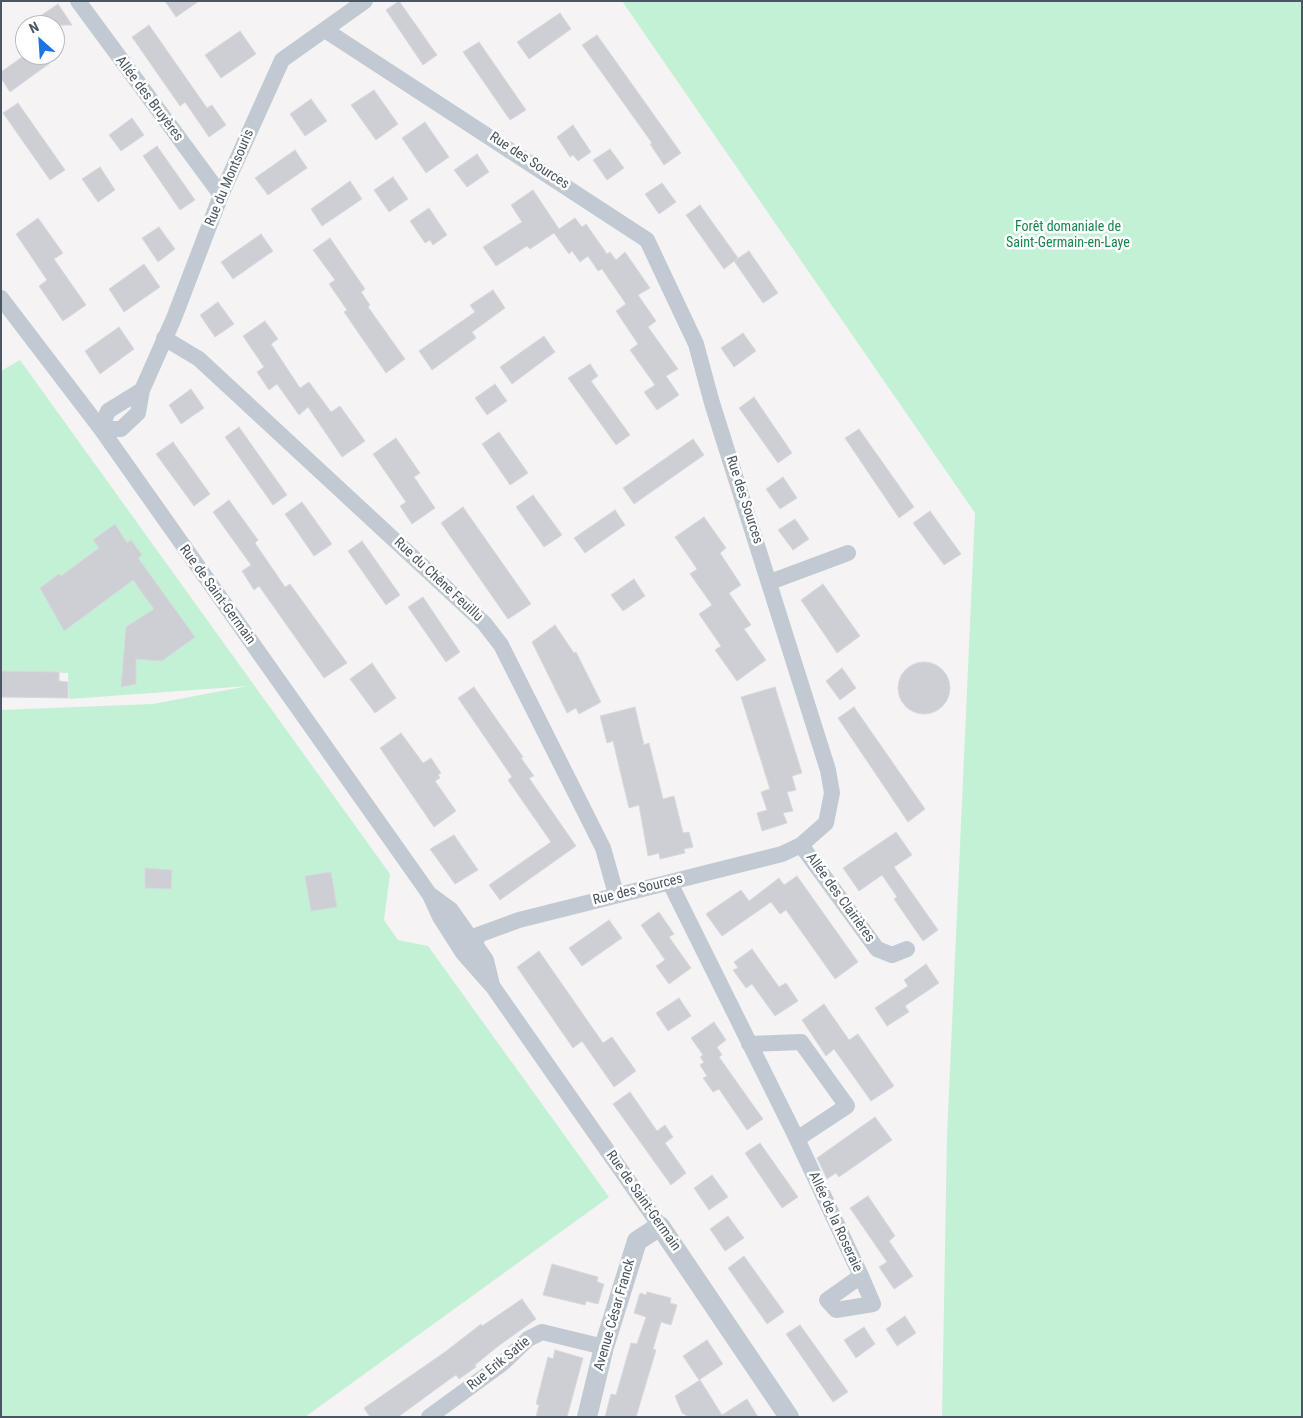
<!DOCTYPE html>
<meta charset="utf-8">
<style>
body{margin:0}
#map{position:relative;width:1303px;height:1418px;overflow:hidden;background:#f5f3f3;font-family:"Roboto Condensed",sans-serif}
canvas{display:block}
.frame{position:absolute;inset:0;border:2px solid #4a5661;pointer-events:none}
.north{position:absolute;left:15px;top:15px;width:50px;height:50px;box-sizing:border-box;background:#fff;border:1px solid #b7bbc0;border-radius:50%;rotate:334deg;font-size:14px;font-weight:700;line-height:20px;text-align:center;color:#4a5661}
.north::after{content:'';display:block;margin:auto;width:18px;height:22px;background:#1a73e8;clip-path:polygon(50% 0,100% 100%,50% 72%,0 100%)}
</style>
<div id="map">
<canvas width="1303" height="1418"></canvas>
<div class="frame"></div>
<div class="north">N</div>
</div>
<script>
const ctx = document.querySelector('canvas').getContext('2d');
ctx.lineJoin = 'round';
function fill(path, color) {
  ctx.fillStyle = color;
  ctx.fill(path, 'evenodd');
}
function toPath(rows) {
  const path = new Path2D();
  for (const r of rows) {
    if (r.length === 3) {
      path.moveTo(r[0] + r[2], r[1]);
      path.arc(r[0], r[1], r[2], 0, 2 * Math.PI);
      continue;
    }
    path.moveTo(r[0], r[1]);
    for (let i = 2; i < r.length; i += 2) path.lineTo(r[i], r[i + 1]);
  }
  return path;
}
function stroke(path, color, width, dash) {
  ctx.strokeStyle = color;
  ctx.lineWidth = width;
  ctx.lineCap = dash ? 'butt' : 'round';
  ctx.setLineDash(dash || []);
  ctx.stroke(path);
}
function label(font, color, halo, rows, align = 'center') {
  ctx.font = font + ' "Roboto Condensed",sans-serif';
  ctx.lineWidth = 5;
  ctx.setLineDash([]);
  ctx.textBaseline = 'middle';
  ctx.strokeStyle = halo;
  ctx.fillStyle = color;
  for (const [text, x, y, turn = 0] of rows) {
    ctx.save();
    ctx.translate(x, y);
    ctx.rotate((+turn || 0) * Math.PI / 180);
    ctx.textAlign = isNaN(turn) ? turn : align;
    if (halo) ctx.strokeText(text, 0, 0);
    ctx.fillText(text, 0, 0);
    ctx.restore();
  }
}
fill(toPath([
 [622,1,1302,1,1302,1417,942,1417,947,1136,975,513],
 [20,360,390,874,384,920,398,940,428,946,609,1197,305,1417,1,1417,1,710,153,704,248,686,69,699,68,673,1,671,1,371]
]), '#c3f1d5');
const building = toPath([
 [165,1,199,1,176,17,165,1],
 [399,1,437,55,423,65,386,10,399,1],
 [58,4,72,25,27,25,58,4],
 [560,13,571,29,529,59,517,42,560,13],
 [149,25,207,108,212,105,226,125,209,137,185,102,180,106,132,37,149,25],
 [240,31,256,54,221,78,205,55,240,31],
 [597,35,681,153,664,165,650,144,652,143,582,45,597,35],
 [479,42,526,110,510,120,463,52,479,42],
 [25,55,44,55,50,63,10,92,1,78,1,72,25,55],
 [374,90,398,124,376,140,351,105,374,90],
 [311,99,327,121,305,136,290,114,311,99],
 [18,103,65,170,50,180,3,113,18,103],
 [132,118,144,135,121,151,109,135,132,118],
 [425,122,449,157,426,173,402,138,425,122],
 [573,125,591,152,578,161,573,155,570,157,557,137,573,125],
 [157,146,195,200,180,210,143,156,157,146],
 [610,149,624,168,607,180,593,160,610,149],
 [295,150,307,168,268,195,255,178,295,150],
 [477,154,489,172,467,187,454,170,477,154],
 [100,167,115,190,98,202,82,179,100,167],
 [393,177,408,199,389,212,374,190,393,177],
 [350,181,362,199,322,226,311,209,350,181],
 [662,183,676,202,659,214,645,194,662,183],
 [533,190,559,229,575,218,582,227,586,224,607,254,610,252,616,260,625,252,650,288,638,295,656,321,648,327,678,369,666,376,679,395,657,410,644,392,655,385,630,350,638,344,616,311,626,304,602,269,598,271,588,256,580,262,572,251,569,254,554,233,530,249,527,246,496,266,483,247,522,222,511,205,533,190],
 [700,205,738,258,724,269,686,215,700,205],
 [429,208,447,235,433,245,430,240,425,243,410,221,429,208],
 [38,218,63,253,54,259,86,305,63,321,39,286,47,280,16,234,38,218],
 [159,227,175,249,158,262,142,238,159,227],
 [261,234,273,251,233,279,221,262,261,234],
 [330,238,365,289,361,292,370,305,368,307,405,359,386,373,344,312,347,310,329,284,335,280,313,250,330,238],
 [749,251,778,293,763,303,734,261,749,251],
 [144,264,160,287,124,312,109,289,144,264],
 [493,290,505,308,472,332,476,338,432,370,419,351,475,312,470,305,493,290],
 [218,302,234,324,215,337,200,315,218,302],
 [265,321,278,339,271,344,300,388,309,382,331,412,340,406,365,441,342,457,308,407,299,415,277,384,269,390,257,372,264,367,243,336,265,321],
 [119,327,134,349,100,374,85,351,119,327],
 [743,333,756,351,734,367,721,348,743,333],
 [544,336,555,352,512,384,500,367,544,336],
 [590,364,598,376,591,381,630,435,616,445,568,378,590,364],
 [495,384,507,401,487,415,475,398,495,384],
 [191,389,204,408,181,424,169,405,191,389],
 [754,397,792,453,778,463,739,408,754,397],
 [239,427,287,495,273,505,225,437,239,427],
 [859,429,914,507,899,518,845,438,859,429],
 [499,432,528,473,510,485,482,444,499,432],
 [396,438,420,473,414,477,435,508,412,524,400,506,406,502,373,454,396,438],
 [693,439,704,455,634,504,623,488,693,439],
 [173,442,210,494,194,506,156,454,173,442],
 [783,477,797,498,780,509,766,489,783,477],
 [533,495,562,535,544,547,516,507,533,495],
 [229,500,258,540,255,543,285,587,290,584,347,663,324,678,259,586,254,590,242,571,251,565,213,512,229,500],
 [302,502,332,544,314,556,285,514,302,502],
 [463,507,531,604,508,619,441,523,463,507],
 [615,510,625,525,585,553,574,538,615,510],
 [930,511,961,554,944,565,913,523,930,511],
 [704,517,726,548,720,553,741,585,729,593,751,625,744,629,766,660,737,681,715,650,721,646,699,614,712,605,690,574,697,569,675,537,704,517],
 [795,519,809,539,793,550,778,530,795,519],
 [115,524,127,543,131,540,142,555,138,558,195,637,162,661,136,659,136,684,121,687,126,627,154,609,133,580,64,631,40,588,59,574,61,576,99,548,93,540,115,524],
 [362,541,400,595,386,605,348,551,362,541],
 [634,579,645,596,623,611,611,595,634,579],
 [823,584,860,636,837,653,801,600,823,584],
 [423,597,460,652,446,662,408,607,423,597],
 [555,625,574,653,576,652,601,702,579,714,576,708,567,713,532,642,555,625],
 [924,688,26],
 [372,663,396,698,375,713,350,679,372,663],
 [842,668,856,688,840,700,826,681,842,668],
 [1,671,59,672,59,681,68,682,68,698,1,697,1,671],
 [474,687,523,757,521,758,534,776,529,778,576,846,500,900,489,885,551,842,508,780,512,777,458,698,474,687],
 [775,687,802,773,792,776,796,790,787,792,793,811,783,813,787,823,762,831,757,813,767,810,761,792,770,789,741,697,775,687],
 [635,707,644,745,649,743,663,799,674,796,683,833,689,832,693,847,684,849,685,853,660,859,659,853,648,856,639,805,629,808,613,741,607,743,600,716,635,707],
 [854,707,925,809,908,822,838,718,854,707],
 [401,733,423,763,431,758,441,773,438,775,440,778,435,781,456,811,434,827,380,748,401,733],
 [896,832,912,855,894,867,938,930,923,941,894,899,897,897,882,875,859,891,843,868,896,832],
 [454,835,478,870,455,884,430,849,454,835],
 [145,868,172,870,171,889,145,888,145,868],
 [331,872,337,907,311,911,305,876,331,872],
 [797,876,858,962,835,979,786,910,780,914,771,902,722,936,706,914,741,890,749,901,779,878,784,885,797,876],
 [659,912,674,934,669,937,691,968,669,984,656,966,665,960,641,925,659,912],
 [609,920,622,938,582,966,569,948,609,920],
 [752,949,779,987,786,983,798,1001,775,1016,752,984,746,988,733,970,738,968,734,962,752,949],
 [539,951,603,1043,612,1037,636,1071,614,1087,582,1041,573,1048,517,967,539,951],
 [926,964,939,983,905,1006,909,1012,887,1026,875,1008,908,986,904,980,926,964],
 [679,998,691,1016,668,1031,656,1013,679,998],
 [824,1004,849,1040,858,1034,894,1086,871,1101,834,1049,826,1056,802,1020,824,1004],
 [714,1022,726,1040,717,1047,722,1055,719,1057,763,1119,747,1130,719,1089,713,1092,703,1078,707,1076,700,1065,704,1062,700,1057,703,1055,691,1038,714,1022],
 [630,1092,657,1131,665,1125,673,1137,665,1143,686,1173,671,1185,613,1104,630,1092],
 [875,1117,892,1140,839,1177,836,1173,827,1179,817,1158,875,1117],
 [760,1143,798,1197,782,1208,745,1153,760,1143],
 [712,1175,728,1197,709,1210,694,1188,712,1175],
 [868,1196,895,1236,889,1241,913,1276,894,1289,879,1267,887,1262,850,1208,868,1196],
 [728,1216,744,1238,725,1251,710,1229,728,1216],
 [744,1256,784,1312,767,1324,728,1268,744,1256],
 [552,1264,598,1277,597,1282,604,1284,598,1304,586,1301,585,1305,543,1295,552,1264],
 [647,1292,671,1298,670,1303,677,1305,671,1325,661,1322,653,1349,656,1350,636,1417,605,1417,611,1394,616,1395,631,1343,637,1344,646,1317,634,1313,640,1293,646,1295,647,1292],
 [522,1299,536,1319,497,1347,475,1365,476,1367,459,1379,456,1375,450,1379,398,1417,370,1417,364,1408,445,1352,481,1324,482,1326,522,1299],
 [905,1316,916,1333,897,1346,886,1329,905,1316],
 [800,1325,848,1392,833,1402,786,1334,800,1325],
 [864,1327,875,1344,856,1358,844,1340,864,1327],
 [707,1340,723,1364,699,1380,683,1356,707,1340],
 [555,1350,583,1358,567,1417,536,1417,539,1405,536,1404,548,1357,553,1359,555,1350],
 [700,1380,722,1415,747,1399,758,1417,689,1417,682,1413,675,1396,700,1380]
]);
fill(building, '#cdcfd5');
stroke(building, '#d7d9de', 1);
stroke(toPath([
 [78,1,221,195],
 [325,30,647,240,696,344,712,403,828,770,832,793,826,823,801,845,782,854,519,920,478,935,475,945,463,953],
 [1,298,101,429,430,895,440,917,463,953,493,987,660,1226],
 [164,338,199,359,484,623,501,645,603,848,616,894],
 [142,390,108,411,101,429,121,429,138,413,142,390,174,318,221,195,282,60,365,1],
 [770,582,848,553],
 [801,845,877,949,892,955,907,949],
 [670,883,797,1139,861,1276,873,1304,836,1310,827,1300,861,1276],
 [432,896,451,910,486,960,492,985],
 [749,1044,801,1042,847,1106,797,1139],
 [429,1417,503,1363,528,1339,542,1332,604,1347]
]), '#c1cad2', 16);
stroke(toPath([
 [587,1417,604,1347,637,1241,660,1226,789,1417]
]), '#c1cad2', 20);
label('14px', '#4a5661', '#fff', [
 ["Allée des Bruyères",149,99,53],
 ["Rue des Sources",529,161,33],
 ["Rue du Montsouris",230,178,-67],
 ["Rue des Sources",744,500,72],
 ["Rue du Chêne Feuillu",438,580,43],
 ["Rue de Saint-Germain",217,595,54],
 ["Rue des Sources",638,890,-14],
 ["Allée des Clairières",840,898,54],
 ["Rue de Saint-Germain",643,1201,55],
 ["Allée de la Roseraie",835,1222,65],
 ["Avenue César Franck",615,1315,-74],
 ["Rue Erik Satie",499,1364,-39]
]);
label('14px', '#17864f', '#fff', [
 ["Forêt domaniale de",1068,227],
 ["Saint-Germain-en-Laye",1068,243]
]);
</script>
